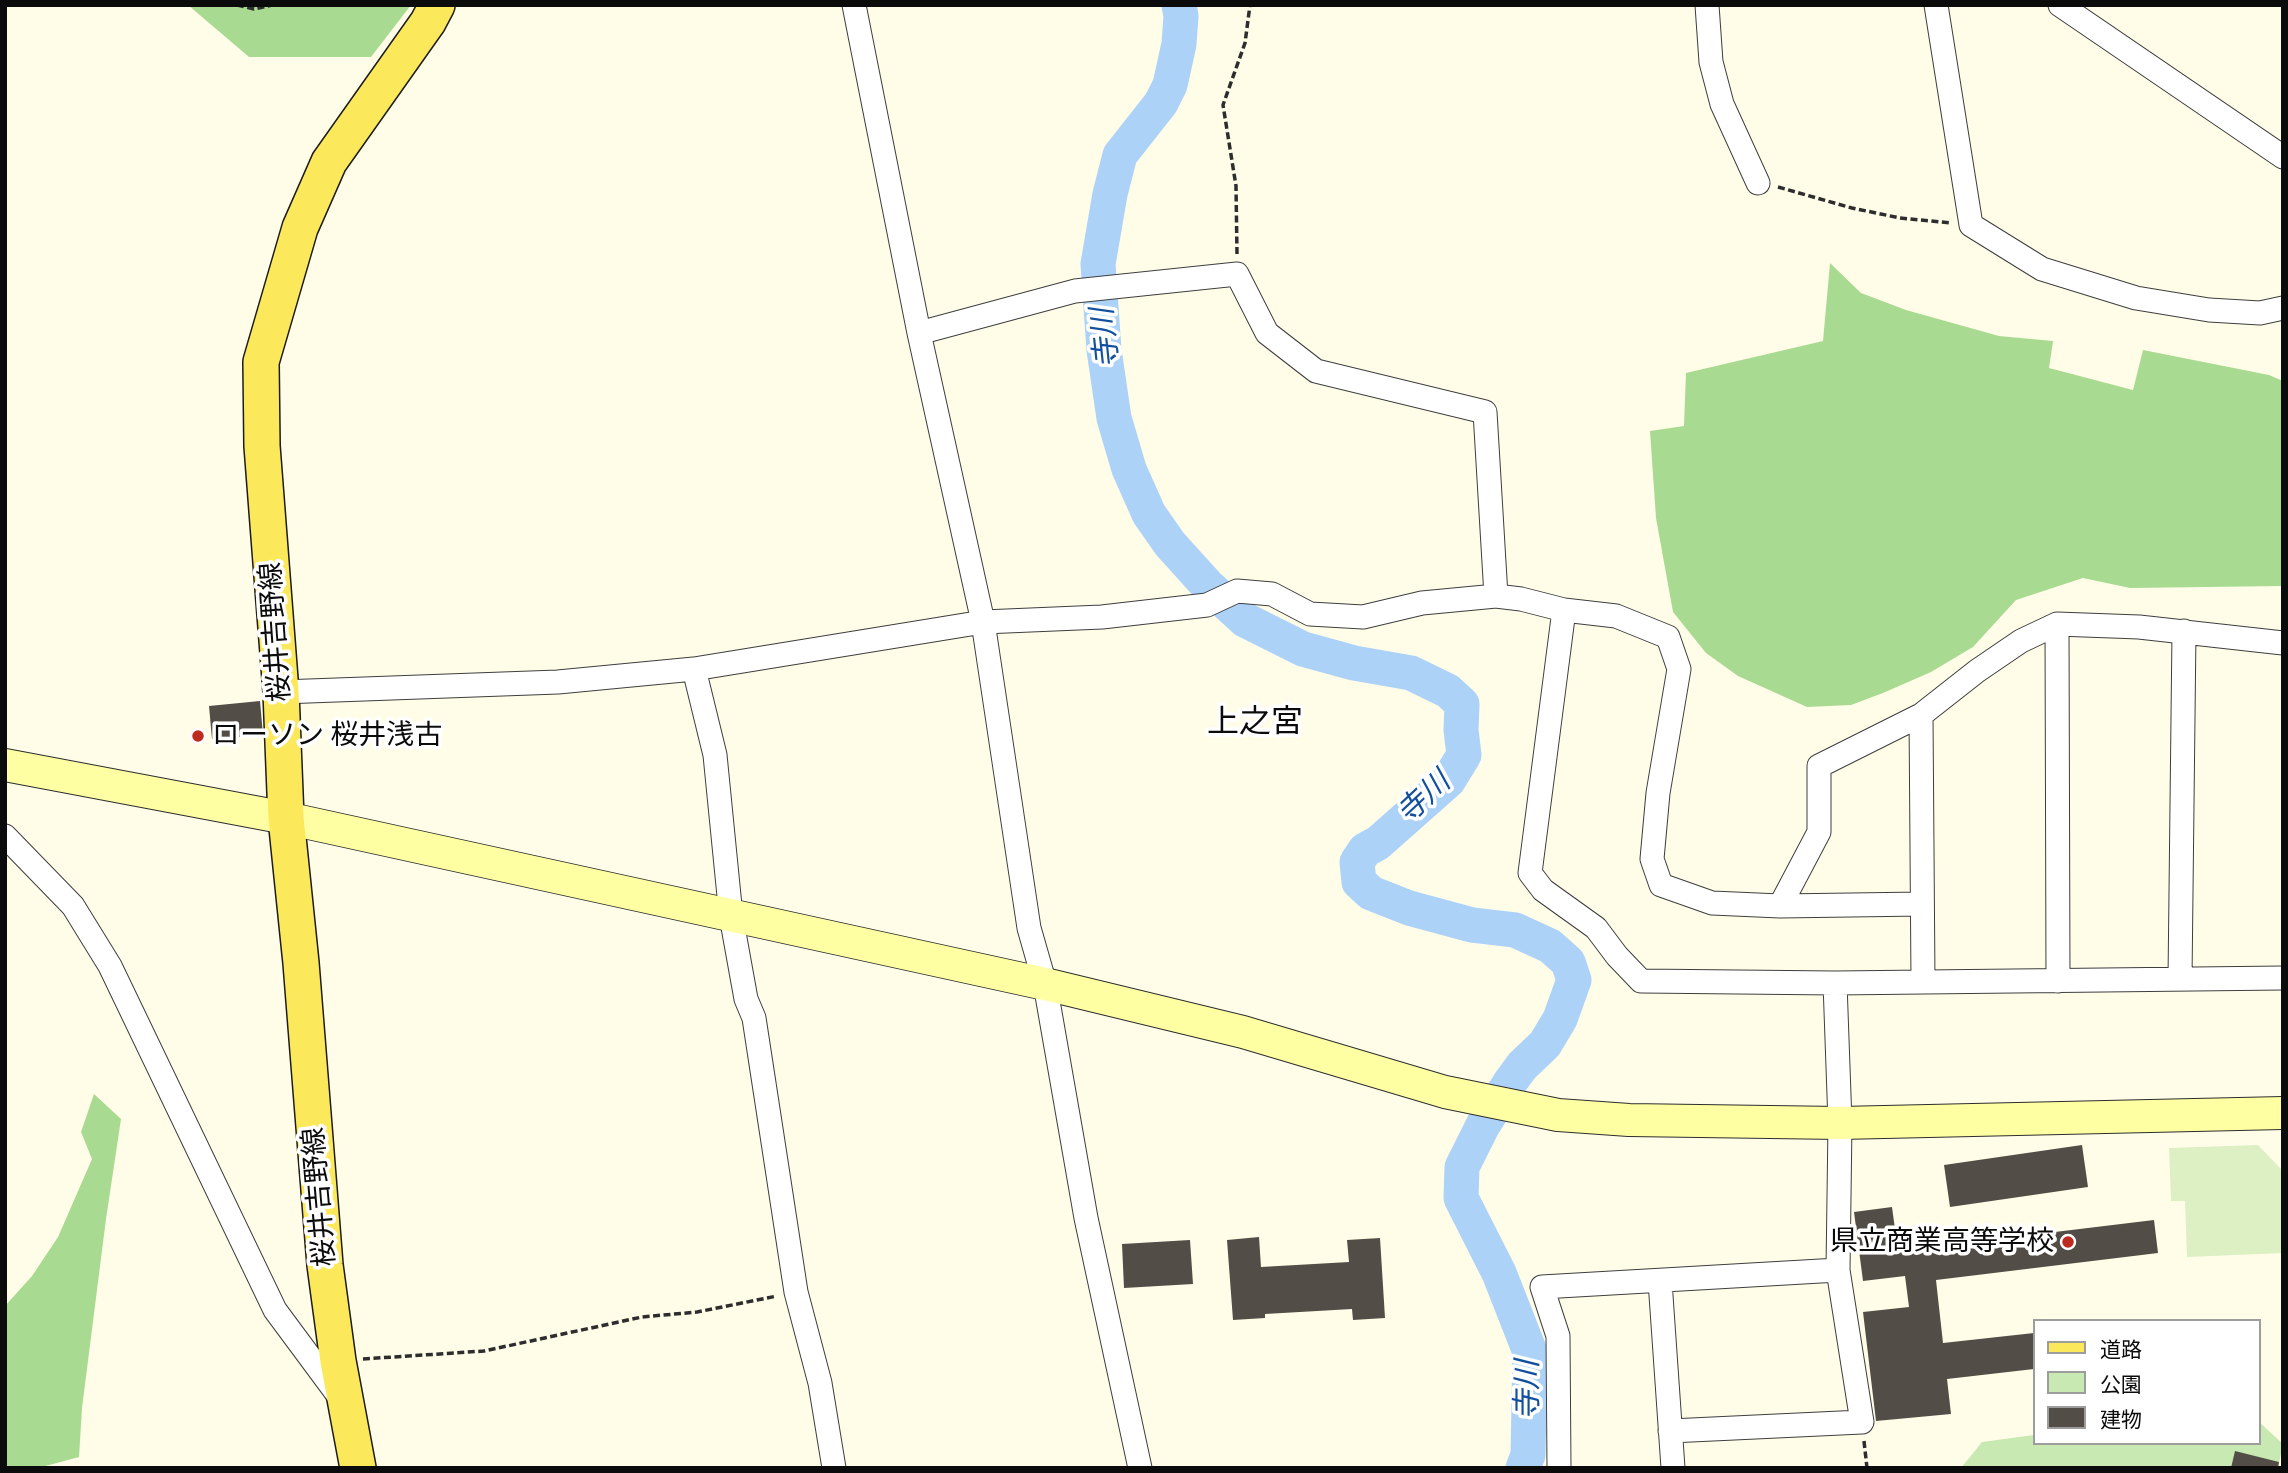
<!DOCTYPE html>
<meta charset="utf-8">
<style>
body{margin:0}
#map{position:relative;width:2288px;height:1473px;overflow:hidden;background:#fffde8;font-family:"Zilla Slab","Noto Sans JP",serif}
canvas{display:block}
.frame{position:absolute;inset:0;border:7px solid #0b0b0b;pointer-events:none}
.legend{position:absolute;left:2033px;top:1319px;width:228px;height:126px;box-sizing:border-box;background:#fff;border:2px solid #9d9d9d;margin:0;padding:9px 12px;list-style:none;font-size:21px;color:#0b0b0b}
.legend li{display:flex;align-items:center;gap:14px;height:35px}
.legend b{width:35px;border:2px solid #9d9d9d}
</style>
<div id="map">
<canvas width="2288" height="1473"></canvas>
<div class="frame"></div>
<ul class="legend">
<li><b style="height:9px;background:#fce85b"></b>道路</li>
<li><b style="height:19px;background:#c8e9b2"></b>公園</li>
<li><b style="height:19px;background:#534d47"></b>建物</li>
</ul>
</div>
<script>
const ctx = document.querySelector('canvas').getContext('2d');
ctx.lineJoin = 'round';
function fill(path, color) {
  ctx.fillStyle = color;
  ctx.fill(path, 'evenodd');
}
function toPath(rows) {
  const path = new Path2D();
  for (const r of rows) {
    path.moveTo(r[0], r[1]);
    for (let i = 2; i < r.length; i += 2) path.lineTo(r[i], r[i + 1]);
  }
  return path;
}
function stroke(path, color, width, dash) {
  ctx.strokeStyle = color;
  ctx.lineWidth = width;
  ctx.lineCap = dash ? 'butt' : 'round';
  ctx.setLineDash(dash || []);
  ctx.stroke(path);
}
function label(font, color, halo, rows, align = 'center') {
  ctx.font = font + ' "Zilla Slab","Noto Sans JP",serif';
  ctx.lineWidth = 7;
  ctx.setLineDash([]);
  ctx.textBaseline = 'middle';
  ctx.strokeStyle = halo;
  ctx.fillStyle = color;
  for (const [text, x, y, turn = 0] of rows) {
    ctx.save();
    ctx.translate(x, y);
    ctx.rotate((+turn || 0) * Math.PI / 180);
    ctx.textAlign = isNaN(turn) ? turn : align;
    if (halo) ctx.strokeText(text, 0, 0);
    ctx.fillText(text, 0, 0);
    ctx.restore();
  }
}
fill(toPath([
 [2258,1421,2283,1444,2278,1468,1961,1468,1982,1442,2034,1435,2034,1443,2258,1443]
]), '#c8e9b2');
fill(toPath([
 [188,5,411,5,371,57,249,57],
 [1830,263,1861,293,1906,310,1999,336,2053,341,2049,368,2133,390,2143,350,2269,375,2283,381,2283,586,2130,588,2083,578,2016,600,1973,647,1931,672,1883,693,1851,705,1807,707,1738,676,1706,653,1673,612,1656,518,1650,431,1684,426,1686,373,1823,341],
 [94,1094,121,1119,106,1219,82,1408,79,1457,38,1468,5,1468,5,1306,32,1276,58,1237,92,1159,81,1132]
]), '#a9da91');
fill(toPath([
 [2258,1145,2283,1171,2283,1253,2187,1257,2185,1201,2171,1201,2169,1148]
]), '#dcf0c4');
stroke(toPath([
 [1179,5,1181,16,1179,44,1170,85,1161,103,1120,155,1110,194,1098,264,1104,350,1114,418,1129,469,1149,514,1170,544,1208,586,1245,620,1303,649,1354,663,1411,673,1448,691,1462,704,1461,730,1464,755,1448,781,1378,843,1365,850,1357,862,1359,882,1371,893,1409,908,1472,925,1515,930,1550,946,1568,962,1574,980,1560,1019,1545,1044,1522,1066,1511,1081,1483,1125,1462,1167,1461,1198,1499,1273,1530,1352,1528,1455,1523,1468]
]), '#acd2f8', 35);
fill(toPath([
 [260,701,263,735,212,739,209,706],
 [2082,1145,2088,1187,1950,1207,1944,1165],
 [1892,1207,1898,1251,2154,1220,2158,1253,1936,1280,1943,1343,2034,1333,2034,1369,1947,1379,1951,1414,1876,1421,1863,1312,1909,1307,1905,1276,1863,1281,1854,1212],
 [1259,1237,1261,1267,1349,1262,1347,1240,1380,1238,1385,1318,1353,1320,1352,1309,1265,1314,1265,1318,1233,1320,1227,1240],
 [1190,1240,1193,1284,1124,1288,1122,1244],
 [2235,1451,2279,1462,2278,1468,2231,1468]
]), '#534d47');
const street = toPath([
 [854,5,919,333,983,622,1029,928,1045,984,1086,1218,1140,1468],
 [1707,5,1711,62,1722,104,1758,183],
 [1936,5,1971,225,2042,269,2136,298,2209,310,2260,313,2283,308],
 [2060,5,2283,157],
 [919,333,1075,291,1237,274,1267,333,1316,371,1485,412,1496,596],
 [1564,610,1530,873,1543,890,1596,928,1617,956,1641,981,1835,983,2283,978],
 [2057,624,2058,981],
 [694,669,715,755,731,916,746,999,754,1018,796,1292,820,1383,834,1468],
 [281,692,558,682,694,669,983,622,1102,617,1207,605,1237,591,1272,594,1310,614,1363,617,1422,603,1496,596,1521,599,1564,610,1616,616,1668,637,1679,669,1658,793,1652,859,1661,885,1712,903,1780,906,1922,904],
 [5,836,73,906,110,966,275,1310,341,1399],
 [1780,906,1819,832,1819,766,1921,715],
 [2180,979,2184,631],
 [1923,982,1921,715,1977,671,2021,641,2057,624,2139,627,2283,643],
 [1660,1281,1673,1468],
 [1670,1431,1862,1422,1838,1270,1840,1123,1835,983],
 [1559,1468,1558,1336,1542,1287,1838,1270]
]);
const secondary = toPath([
 [5,765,286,818,1045,984,1243,1032,1445,1092,1558,1115,1629,1120,1840,1123,2283,1113]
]);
const primary = toPath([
 [358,1468,338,1361,325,1265,301,963,286,818,281,692,262,446,261,362,300,228,329,162,428,22,437,5]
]);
stroke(street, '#3e3e3e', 25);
stroke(secondary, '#2d2d2d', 34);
stroke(primary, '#1c1c1c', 38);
stroke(toPath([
 [237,5,254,9,272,5],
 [1778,187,1852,208,1900,218,1951,223],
 [1237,254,1236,186,1223,105,1245,43,1250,5],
 [363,1359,484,1351,642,1317,697,1312,777,1296],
 [1864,1441,1867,1468]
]), '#2d2d2d', 3.5, [7, 3.5]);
stroke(street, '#fff', 23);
stroke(secondary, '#feffa3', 32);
stroke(primary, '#fce85b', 35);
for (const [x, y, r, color] of [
 [198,736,7,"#bd2b20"],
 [2068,1242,7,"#bd2b20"]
]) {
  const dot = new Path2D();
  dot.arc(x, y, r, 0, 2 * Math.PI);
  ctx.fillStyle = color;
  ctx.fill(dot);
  stroke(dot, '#fff', 2.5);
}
label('28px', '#0b0b0b', '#fff', [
 ["桜井吉野線",276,632,-94],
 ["桜井吉野線",320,1197,-95]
]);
label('28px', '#0b0b0b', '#fff', [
 ["ローソン 桜井浅古",212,736],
 ["県立商業高等学校",2054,1242,"right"]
], 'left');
label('italic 30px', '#12509e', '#fff', [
 ["寺川",1106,338,-96],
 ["寺川",1424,798,-43],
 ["寺川",1528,1390,-90]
]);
label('32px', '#0b0b0b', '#fff', [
 ["上之宮",1255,723]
]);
</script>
